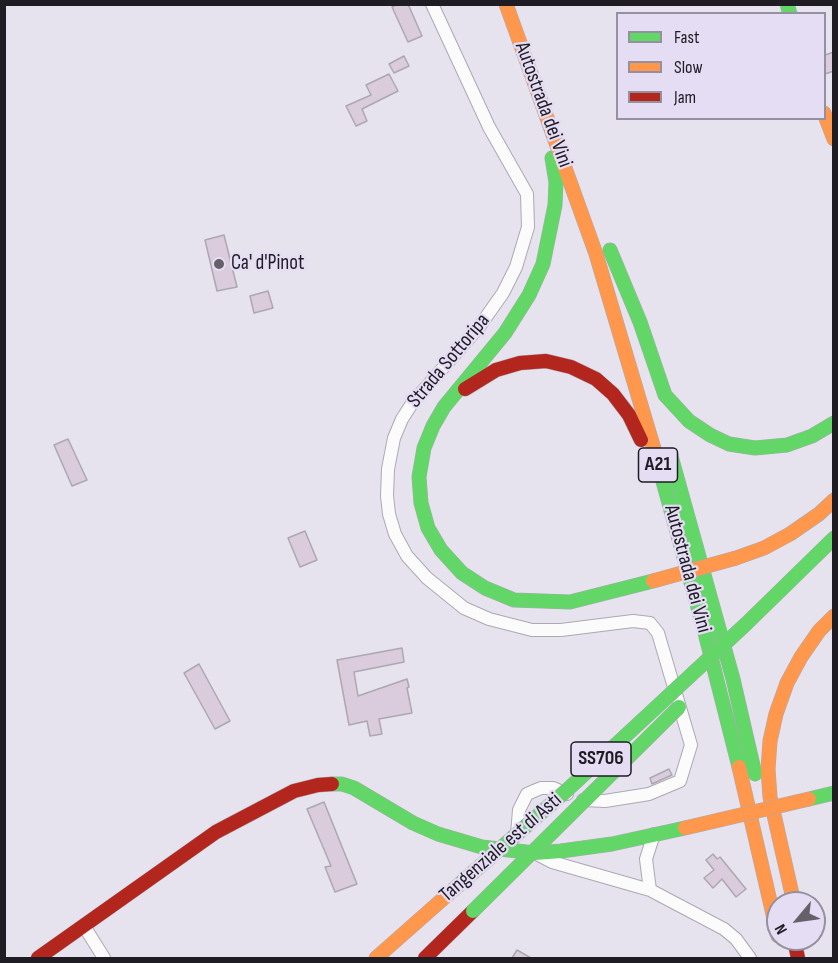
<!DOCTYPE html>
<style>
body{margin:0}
#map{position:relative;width:838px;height:963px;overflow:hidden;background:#e6e2ee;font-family:"Sofia Sans Condensed",sans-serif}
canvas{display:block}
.frame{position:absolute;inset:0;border:6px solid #1f1c24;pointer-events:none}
.legend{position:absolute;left:616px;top:12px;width:210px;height:108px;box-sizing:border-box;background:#e4ddf3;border:2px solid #9590a0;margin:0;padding:8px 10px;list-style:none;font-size:18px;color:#1f1c24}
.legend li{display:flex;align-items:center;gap:12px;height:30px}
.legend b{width:30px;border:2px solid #9590a0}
.north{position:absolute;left:766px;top:891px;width:60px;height:60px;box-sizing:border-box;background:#e4ddf3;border:2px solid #9590a0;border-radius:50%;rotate:241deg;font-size:16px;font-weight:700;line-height:24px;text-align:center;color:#1f1c24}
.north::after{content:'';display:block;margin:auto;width:21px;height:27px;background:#65616b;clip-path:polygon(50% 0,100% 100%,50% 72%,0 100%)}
</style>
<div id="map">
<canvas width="838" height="963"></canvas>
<div class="frame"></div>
<ul class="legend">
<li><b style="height:8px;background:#63d668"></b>Fast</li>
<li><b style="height:8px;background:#ff974d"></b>Slow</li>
<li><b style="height:8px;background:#b3261e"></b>Jam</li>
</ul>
<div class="north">N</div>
</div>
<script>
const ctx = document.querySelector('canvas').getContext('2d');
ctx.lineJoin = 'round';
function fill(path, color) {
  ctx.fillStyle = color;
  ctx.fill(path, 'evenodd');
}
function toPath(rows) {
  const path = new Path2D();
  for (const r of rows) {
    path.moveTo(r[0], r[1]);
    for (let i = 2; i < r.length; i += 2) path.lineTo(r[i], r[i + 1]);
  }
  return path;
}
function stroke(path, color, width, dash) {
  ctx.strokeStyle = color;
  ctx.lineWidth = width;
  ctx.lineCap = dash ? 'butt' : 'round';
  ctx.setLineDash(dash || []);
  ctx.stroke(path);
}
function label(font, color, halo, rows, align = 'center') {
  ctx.font = font + ' "Sofia Sans Condensed",sans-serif';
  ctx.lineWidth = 4.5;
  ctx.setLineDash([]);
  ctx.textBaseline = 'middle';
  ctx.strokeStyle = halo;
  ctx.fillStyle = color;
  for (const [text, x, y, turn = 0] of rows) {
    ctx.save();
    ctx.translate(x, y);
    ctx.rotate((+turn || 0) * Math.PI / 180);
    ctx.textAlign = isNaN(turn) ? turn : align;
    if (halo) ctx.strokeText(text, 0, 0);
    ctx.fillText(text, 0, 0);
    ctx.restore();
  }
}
const building = toPath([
 [398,4,408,4,422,36,408,42,392,7,398,4],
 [834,52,834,71,825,74,825,55,834,52],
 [404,56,409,66,394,73,389,64,404,56],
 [389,74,398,91,362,109,367,121,356,126,346,106,371,95,366,85,389,74],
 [224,235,237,287,217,291,205,240,224,235],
 [268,291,273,308,254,313,250,296,268,291],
 [68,439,87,480,72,486,54,445,68,439],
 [305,531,317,560,300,567,288,538,305,531],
 [402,648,404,662,354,672,358,696,407,679,409,687,407,688,412,713,379,719,382,734,370,736,367,721,349,725,337,660,402,648],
 [199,664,230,721,215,729,184,673,199,664],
 [669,769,672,775,652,784,650,778,669,769],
 [324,802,357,884,335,892,325,867,331,866,307,809,324,802],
 [713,854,717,859,720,857,746,889,736,897,722,879,713,888,704,878,714,870,706,860,713,854],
 [517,950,531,958,512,958,517,950]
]);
fill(building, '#dacbdd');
stroke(building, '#aca8b0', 1.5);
const street = toPath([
 [432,4,489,127,527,194,528,227,516,267,503,293,479,327,413,402,402,419,394,438,388,469,387,496,389,514,395,534,407,556,427,578,464,608,489,619,532,630,561,630,633,621,650,623,658,633,691,745,680,781,649,794,605,801,583,800],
 [517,834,519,810,527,794,541,788,553,788,567,794],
 [535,853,552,862,650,890,724,929,736,939,750,958],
 [650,890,646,859,654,834],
 [84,926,104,958]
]);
const fast = toPath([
 [787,4,790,14],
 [552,158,556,182,555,205,543,264,529,295,505,333,444,407,433,426,424,448,419,477,421,503,428,528,441,550,462,573,485,588,514,600,570,602,653,581],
 [610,250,640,322,665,395,689,421,710,435,729,444,755,448,787,445,812,436,834,423],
 [654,449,705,633,739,767],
 [671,456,733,679,755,774],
 [746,624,834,538],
 [332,784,342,784,354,788,413,823,438,834,482,847,535,853,561,851,612,844,685,828],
 [809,799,834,793]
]);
const slow = toPath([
 [506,4,596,254,654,449],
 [824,113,834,139],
 [736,558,764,548,790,534,819,514,834,500],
 [739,767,778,936],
 [794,903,770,797,768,769,770,741,776,714,787,683,801,657,819,631,834,616],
 [376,958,453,890]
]);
const jam = toPath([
 [465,389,496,370,520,363,546,361,571,367,596,379,613,394,629,415,641,440],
 [794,939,798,958],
 [38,958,216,832,294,791,318,785,332,784],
 [425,958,473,911]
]);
stroke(street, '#aca9b2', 14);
stroke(fast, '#aca9b2', 15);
stroke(slow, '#aca9b2', 15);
stroke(jam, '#aca9b2', 15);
stroke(street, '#fbfbfc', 12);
stroke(fast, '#63d668', 14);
stroke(slow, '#ff974d', 14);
stroke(jam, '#b3261e', 14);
const fastBridge = toPath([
 [453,890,566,791,746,624],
 [473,911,679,707]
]);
const slowBridge = toPath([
 [653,581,736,558],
 [685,828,809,799]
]);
stroke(fastBridge, '#aca9b2', 15, []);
stroke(slowBridge, '#aca9b2', 15, []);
stroke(fastBridge, '#63d668', 14);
stroke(slowBridge, '#ff974d', 14);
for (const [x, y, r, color] of [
 [219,264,6,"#65616b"]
]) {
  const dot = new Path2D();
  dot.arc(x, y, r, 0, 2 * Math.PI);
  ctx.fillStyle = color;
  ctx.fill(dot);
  stroke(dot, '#e4ddf3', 2);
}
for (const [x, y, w] of [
 [658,465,39],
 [601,759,60]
]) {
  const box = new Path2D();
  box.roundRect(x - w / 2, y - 17, w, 34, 4.5);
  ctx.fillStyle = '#e4ddf3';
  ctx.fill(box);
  stroke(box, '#1f1c24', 1.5);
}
label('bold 20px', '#1f1c24', null, [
 ["A21",658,465],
 ["SS706",601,759]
]);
label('21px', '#1f1c24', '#e4ddf3', [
 ["Autostrada dei Vini",543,105,70],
 ["Strada Sottoripa",449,361,-50],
 ["Autostrada dei Vini",687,569,75],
 ["Tangenziale est di Asti",501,848,-41]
]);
label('21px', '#1f1c24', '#e4ddf3', [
 ["Ca' d'Pinot",231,264]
], 'left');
</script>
